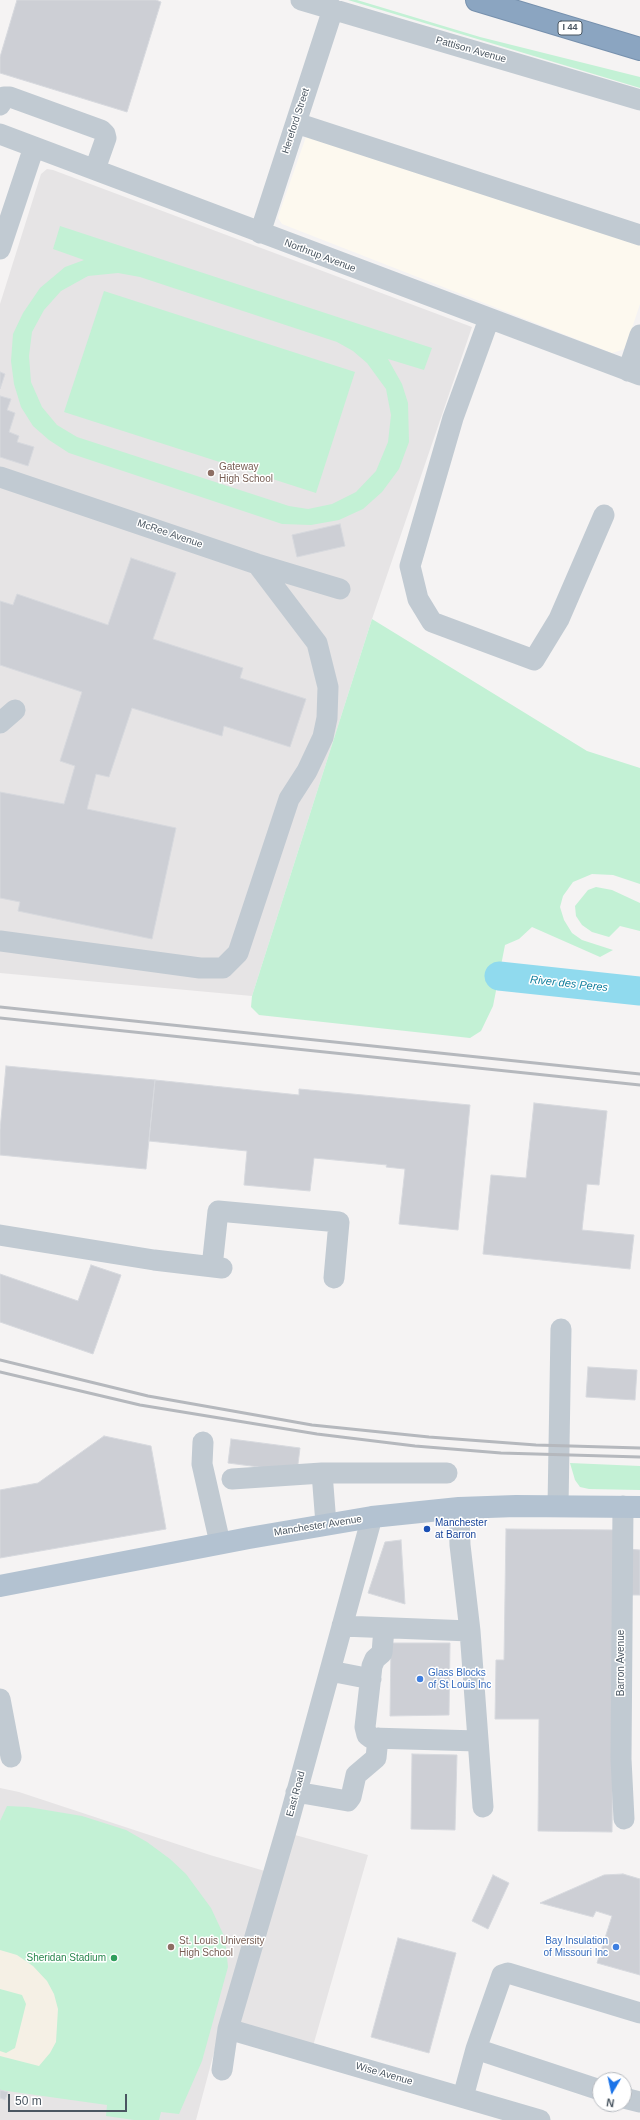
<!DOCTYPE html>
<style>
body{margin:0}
#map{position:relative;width:640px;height:2120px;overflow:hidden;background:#f5f3f3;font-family:Arial,sans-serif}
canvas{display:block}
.north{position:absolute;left:592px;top:2072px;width:40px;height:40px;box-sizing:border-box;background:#fff;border:1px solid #b7bbc0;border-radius:50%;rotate:189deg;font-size:11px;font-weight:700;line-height:16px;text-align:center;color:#4a5661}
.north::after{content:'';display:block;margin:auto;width:14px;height:18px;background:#1a73e8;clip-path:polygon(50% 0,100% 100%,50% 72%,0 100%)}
.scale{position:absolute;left:8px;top:2094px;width:119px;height:18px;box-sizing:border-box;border:2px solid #4a5661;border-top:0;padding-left:5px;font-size:12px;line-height:14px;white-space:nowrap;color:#4a5661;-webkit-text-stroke:3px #fff;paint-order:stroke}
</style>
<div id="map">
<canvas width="640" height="2120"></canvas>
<div class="north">N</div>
<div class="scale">50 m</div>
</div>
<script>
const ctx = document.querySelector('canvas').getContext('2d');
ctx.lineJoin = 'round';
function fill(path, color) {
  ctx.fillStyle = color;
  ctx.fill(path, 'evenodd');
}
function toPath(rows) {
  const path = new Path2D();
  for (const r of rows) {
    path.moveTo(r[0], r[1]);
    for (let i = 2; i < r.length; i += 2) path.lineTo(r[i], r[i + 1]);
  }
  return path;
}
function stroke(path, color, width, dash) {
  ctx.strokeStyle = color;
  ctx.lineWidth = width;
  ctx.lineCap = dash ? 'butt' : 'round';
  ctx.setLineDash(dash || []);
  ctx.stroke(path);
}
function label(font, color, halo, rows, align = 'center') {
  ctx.font = font + ' Arial,sans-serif';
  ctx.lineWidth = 3;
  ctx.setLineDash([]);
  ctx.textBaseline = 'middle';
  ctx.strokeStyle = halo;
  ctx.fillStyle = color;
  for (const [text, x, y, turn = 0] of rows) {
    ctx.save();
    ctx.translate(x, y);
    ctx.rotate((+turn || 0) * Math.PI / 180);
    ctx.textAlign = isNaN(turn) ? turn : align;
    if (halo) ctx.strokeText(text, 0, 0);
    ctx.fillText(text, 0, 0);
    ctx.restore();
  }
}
fill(toPath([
 [308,131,640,241,640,304,625,349,612,353,282,224,278,218,280,211]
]), '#fdf9ef');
fill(toPath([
 [47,169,53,170,472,327,372,619,252,996,0,973,0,304,41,174],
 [0,1788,19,1792,210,1855,282,1876,295,1835,368,1855,313,2046,223,2019,196,2120,0,2120]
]), '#e6e4e5');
fill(toPath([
 [348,0,357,0,480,37,640,77,640,88],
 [60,226,432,348,424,370,388,359,402,384,408,403,409,442,399,469,382,492,363,509,339,520,311,525,282,524,69,453,49,440,33,426,21,407,14,384,11,361,13,334,23,313,40,288,65,267,84,260,53,249],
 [118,273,140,277,337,342,353,351,367,363,386,389,391,415,388,442,376,471,356,492,332,504,308,509,289,506,77,437,57,425,42,407,31,382,29,356,32,332,44,310,61,291,88,276],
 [104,291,355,372,316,493,64,412],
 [372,619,587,751,640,768,640,884,613,875,592,874,573,882,563,896,560,907,564,920,572,933,582,940,613,950,600,957,532,927,519,939,505,945,493,1006,481,1031,470,1038,259,1015,251,1007,252,996],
 [596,887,612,890,640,903,640,931,620,926,609,937,592,932,582,925,576,916,575,906,588,890],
 [570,1463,640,1466,640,1490,589,1489,580,1487,575,1480],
 [7,1806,28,1807,82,1816,126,1830,147,1842,170,1859,186,1874,211,1908,225,1938,228,1967,202,2061,179,2114,161,2112,159,2120,134,2120,106,2116,107,2105,0,2090,0,1821]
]), '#c3f1d5');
fill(toPath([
 [0,1950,17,1955,33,1966,47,1981,54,1994,58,2009,56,2042,50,2053,39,2066,0,2056,0,2051,6,2053,15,2048,26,2004,22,1995,0,1989]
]), '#f5f0e5');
stroke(toPath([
 [499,976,640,991]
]), '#90daee', 29);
const building = toPath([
 [17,0,156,0,161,2,127,112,0,73,0,57,17,0],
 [0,372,5,374,0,389,0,372],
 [0,396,11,399,7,410,15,413,9,432,19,436,17,442,34,447,28,466,0,457,0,396],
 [340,524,345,546,297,557,292,535,340,524],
 [131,558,176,573,153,639,243,668,240,678,306,699,290,747,224,726,222,736,132,708,109,777,96,774,87,809,176,828,152,939,18,911,20,902,0,898,0,792,64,804,75,766,60,761,82,692,0,665,0,601,13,605,17,594,108,625,131,558],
 [6,1066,155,1080,146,1169,0,1155,0,1130,6,1066],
 [155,1080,299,1095,299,1089,470,1105,458,1230,399,1224,405,1169,386,1167,387,1165,314,1158,310,1191,244,1185,247,1151,149,1141,155,1080],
 [534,1103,607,1111,599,1185,587,1184,582,1230,634,1235,630,1269,483,1254,491,1175,526,1178,534,1103],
 [91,1265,121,1275,93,1354,0,1322,0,1274,78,1301,91,1265],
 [588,1367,637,1370,635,1400,586,1397,588,1367],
 [104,1436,151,1446,166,1529,0,1558,0,1490,38,1483,104,1436],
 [231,1439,300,1448,297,1472,228,1463,231,1439],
 [506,1529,615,1530,612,1832,538,1831,539,1719,495,1719,496,1660,504,1660,506,1529],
 [401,1540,405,1604,368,1593,385,1542,401,1540],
 [627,1549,640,1550,640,1595,627,1595,627,1549],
 [391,1643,450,1643,449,1715,390,1716,391,1643],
 [412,1754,457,1755,455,1830,411,1829,412,1754],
 [623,1874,640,1879,640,1975,597,1963,612,1916,596,1911,593,1917,540,1903,604,1875,623,1874],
 [493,1875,509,1883,488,1929,472,1921,493,1875],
 [398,1938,456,1953,429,2053,371,2037,398,1938],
 [0,2090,8,2092,5,2100,0,2098,0,2090]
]);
fill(building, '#cdcfd5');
stroke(building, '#d7d9de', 1);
const highway = toPath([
 [477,0,640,49]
]);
stroke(highway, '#7690ad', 24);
stroke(toPath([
 [301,0,640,100],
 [0,105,4,97,10,97,101,130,105,134,106,138,95,169],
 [296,123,640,235],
 [0,134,640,375],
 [260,233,333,9],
 [0,249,34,147],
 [489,319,453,418,410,566,418,599,432,622,534,660,559,619,604,515],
 [628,371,640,335],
 [0,477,257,564,340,589],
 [0,723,15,710],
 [0,941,200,968,223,968,238,953,289,799,307,771,323,737,327,718,328,687,317,643,257,564],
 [0,1235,154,1260,222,1268],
 [212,1267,218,1211,339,1222,334,1278],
 [203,1442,202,1464,220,1543],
 [322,1473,447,1473],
 [232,1479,322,1473,326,1524],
 [558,1506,561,1329],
 [623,1506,621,1759,624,1819],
 [459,1508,460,1545,470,1631,483,1807],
 [342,1626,470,1631],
 [384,1628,382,1653,375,1659,372,1666,365,1727,367,1735,371,1738,478,1741],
 [330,1671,371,1679],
 [0,1699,11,1757],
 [296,1792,348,1801,351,1797,356,1775,376,1758,378,1738],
 [228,2029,540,2120],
 [476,2049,600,2090],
 [222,2070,228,2029,288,1824,372,1517],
 [463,2097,476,2049,502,1975,508,1973,640,2013],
 [624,2098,640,2102]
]), '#c1cad2', 21);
stroke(toPath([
 [0,1586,249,1538,372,1517,459,1508,516,1506,640,1507]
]), '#b3c2d1', 22);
stroke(highway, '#8ba5c1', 22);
stroke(toPath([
 [0,1007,640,1074],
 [0,1018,640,1085],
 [0,1360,148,1396,312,1425,429,1437,536,1445,640,1448],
 [0,1372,140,1405,317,1434,415,1446,501,1453,640,1457]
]), '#b5b8bd', 3);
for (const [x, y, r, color] of [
 [211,473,4,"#8d6e63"],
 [427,1529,4,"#1a4fb4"],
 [420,1679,4,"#3f7fe0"],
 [171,1947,4,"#8d6e63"],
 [616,1947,4,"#3f7fe0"],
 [114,1958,4,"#2e9e5b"]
]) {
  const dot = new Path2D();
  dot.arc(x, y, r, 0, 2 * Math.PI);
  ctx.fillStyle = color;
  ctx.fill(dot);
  stroke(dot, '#fff', 1.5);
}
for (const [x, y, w] of [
 [570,28,24]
]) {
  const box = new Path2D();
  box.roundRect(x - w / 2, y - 7, w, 14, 3);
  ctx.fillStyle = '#fff';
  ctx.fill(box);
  stroke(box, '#4a5661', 1);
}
label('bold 9px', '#4a5661', null, [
 ["I 44",570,28]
]);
label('10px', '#4a5661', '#fff', [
 ["Pattison Avenue",471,50,16],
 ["Hereford Street",296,121,-72],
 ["Northrup Avenue",320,256,21],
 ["McRee Avenue",170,534,19],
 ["Manchester Avenue",318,1526,-9],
 ["Barron Avenue",621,1663,-90],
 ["East Road",296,1794,-75],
 ["Wise Avenue",384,2074,16]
]);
label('10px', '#785e54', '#fff', [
 ["Gateway",219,467],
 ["High School",219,479],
 ["St. Louis University",179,1941],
 ["High School",179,1953]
], 'left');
label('10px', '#164399', '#fff', [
 ["Manchester",435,1523],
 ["at Barron",435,1535]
], 'left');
label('10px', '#366cbe', '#fff', [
 ["Glass Blocks",428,1673],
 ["of St Louis Inc",428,1685],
 ["Bay Insulation",608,1941,"right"],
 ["of Missouri Inc",608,1953,"right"]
], 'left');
label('10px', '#27864d', '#fff', [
 ["Sheridan Stadium",106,1958]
], 'right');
label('italic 11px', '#0c7c9b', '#fff', [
 ["River des Peres",569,984,6]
]);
</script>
